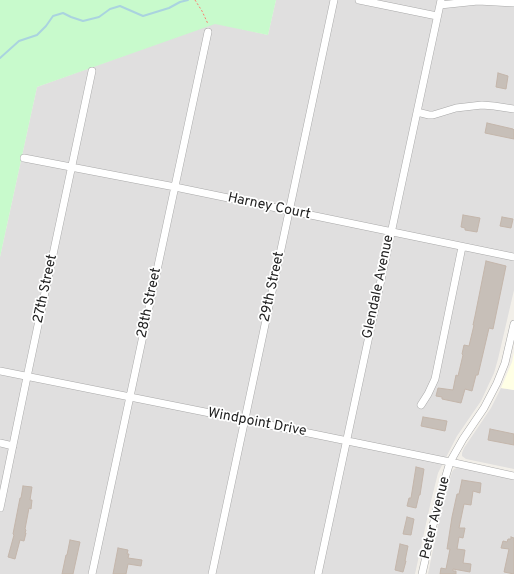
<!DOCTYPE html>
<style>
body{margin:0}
canvas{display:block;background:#f2efe9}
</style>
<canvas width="514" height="574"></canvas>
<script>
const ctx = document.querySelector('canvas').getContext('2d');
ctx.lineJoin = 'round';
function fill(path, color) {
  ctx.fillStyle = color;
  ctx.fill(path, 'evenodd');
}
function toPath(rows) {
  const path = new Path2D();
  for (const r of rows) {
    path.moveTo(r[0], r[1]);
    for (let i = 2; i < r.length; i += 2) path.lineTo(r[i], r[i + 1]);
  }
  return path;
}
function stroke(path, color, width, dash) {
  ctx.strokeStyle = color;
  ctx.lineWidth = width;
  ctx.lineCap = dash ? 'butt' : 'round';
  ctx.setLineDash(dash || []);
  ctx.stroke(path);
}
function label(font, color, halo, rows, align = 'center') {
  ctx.font = font + ' Overpass,sans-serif';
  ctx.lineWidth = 3.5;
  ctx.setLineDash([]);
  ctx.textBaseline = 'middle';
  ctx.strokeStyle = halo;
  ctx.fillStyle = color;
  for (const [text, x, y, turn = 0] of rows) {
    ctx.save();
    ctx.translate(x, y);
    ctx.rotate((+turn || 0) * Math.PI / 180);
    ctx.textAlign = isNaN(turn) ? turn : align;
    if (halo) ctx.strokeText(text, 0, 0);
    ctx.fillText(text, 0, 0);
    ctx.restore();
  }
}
fill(toPath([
 [276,0,514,0,514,290,498,359,494,373,481,401,457,436,438,473,431,501,415,574,0,574,0,257,37,87,215,23,268,35],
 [501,388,514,390,514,469,466,459,462,456,462,453,464,448,491,408],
 [457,468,462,468,514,478,514,574,428,574,443,500,452,472,454,469]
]), '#e0dfdf');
fill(toPath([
 [514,352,514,390,501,388,512,362]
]), '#ffffe5');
fill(toPath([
 [0,0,276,0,268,35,215,24,37,87,0,257]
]), '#c8facc');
stroke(toPath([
 [0,58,19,41,37,35,46,26,53,16,63,13,71,17,83,21,99,17,110,9,120,6,143,16,169,8,180,2,188,0]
]), '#aad3df', 2);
const building = toPath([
 [498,73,508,76,506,89,496,87,498,73],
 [487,123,513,129,514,130,514,139,485,133,487,123],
 [463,215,480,218,477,232,465,230,465,228,461,227,463,215],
 [502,217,513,219,511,228,500,226,502,217],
 [486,261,506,266,493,329,489,328,478,375,476,375,472,391,465,389,461,403,442,399,442,397,436,396,438,388,453,390,456,375,458,376,463,355,462,354,464,345,469,346,474,325,473,325,475,316,486,261],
 [423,417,447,421,445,431,421,426,423,417],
 [490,429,514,434,514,445,488,440,490,429],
 [416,467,424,469,420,495,419,495,416,508,407,506,409,498,411,498,416,467],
 [462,480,481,483,480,493,473,491,471,505,464,504,459,528,465,528,463,538,459,537,457,549,465,550,463,563,471,564,470,572,453,569,453,571,456,571,456,574,440,574,441,568,446,569,450,549,447,549,452,517,457,494,459,494,462,480],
 [23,486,32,487,30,500,32,500,31,509,29,508,25,529,26,530,25,533,26,533,24,541,20,540,15,559,8,557,14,535,13,534,20,498,21,498,23,486],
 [407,517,414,519,411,535,403,534,407,517],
 [511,537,514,538,514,574,504,572,509,549,501,548,503,541,507,542,508,539,511,539,511,537],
 [70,540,80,542,73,574,62,574,66,555,67,555,70,540],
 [400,544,408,546,405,561,406,561,403,572,395,570,400,544],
 [118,548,128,550,127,554,129,554,128,558,142,560,141,566,128,564,126,574,113,574,118,548]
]);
fill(building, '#c7bfb8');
stroke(building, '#c4b6ab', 1);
const minor = toPath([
 [359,0,437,16],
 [440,5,478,1,514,3],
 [417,112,429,115,433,115,456,108,482,105,494,106,514,109],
 [24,158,175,187,514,257],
 [0,371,245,420,450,462,514,476],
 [421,405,428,394,435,379,462,247],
 [0,443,13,446],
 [0,508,27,377,92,71],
 [92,574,208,32],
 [212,574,334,0],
 [318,574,441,0],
 [422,574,439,499,450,462,463,439,484,408,497,383,505,363,514,324]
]);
stroke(minor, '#a9a9a9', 8);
stroke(toPath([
 [195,0,202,11,208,24]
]), '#fa8072', 1, [2, 2]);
stroke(minor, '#fff', 7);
label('14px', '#222', '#fff', [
 ["Harney Court",269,207,12],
 ["29th Street",273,287,-78],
 ["Glendale Avenue",379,287,-78],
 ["27th Street",46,289,-78],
 ["28th Street",150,303,-78],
 ["Windpoint Drive",257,423,11],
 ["Peter Avenue",436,518,-76]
]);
</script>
